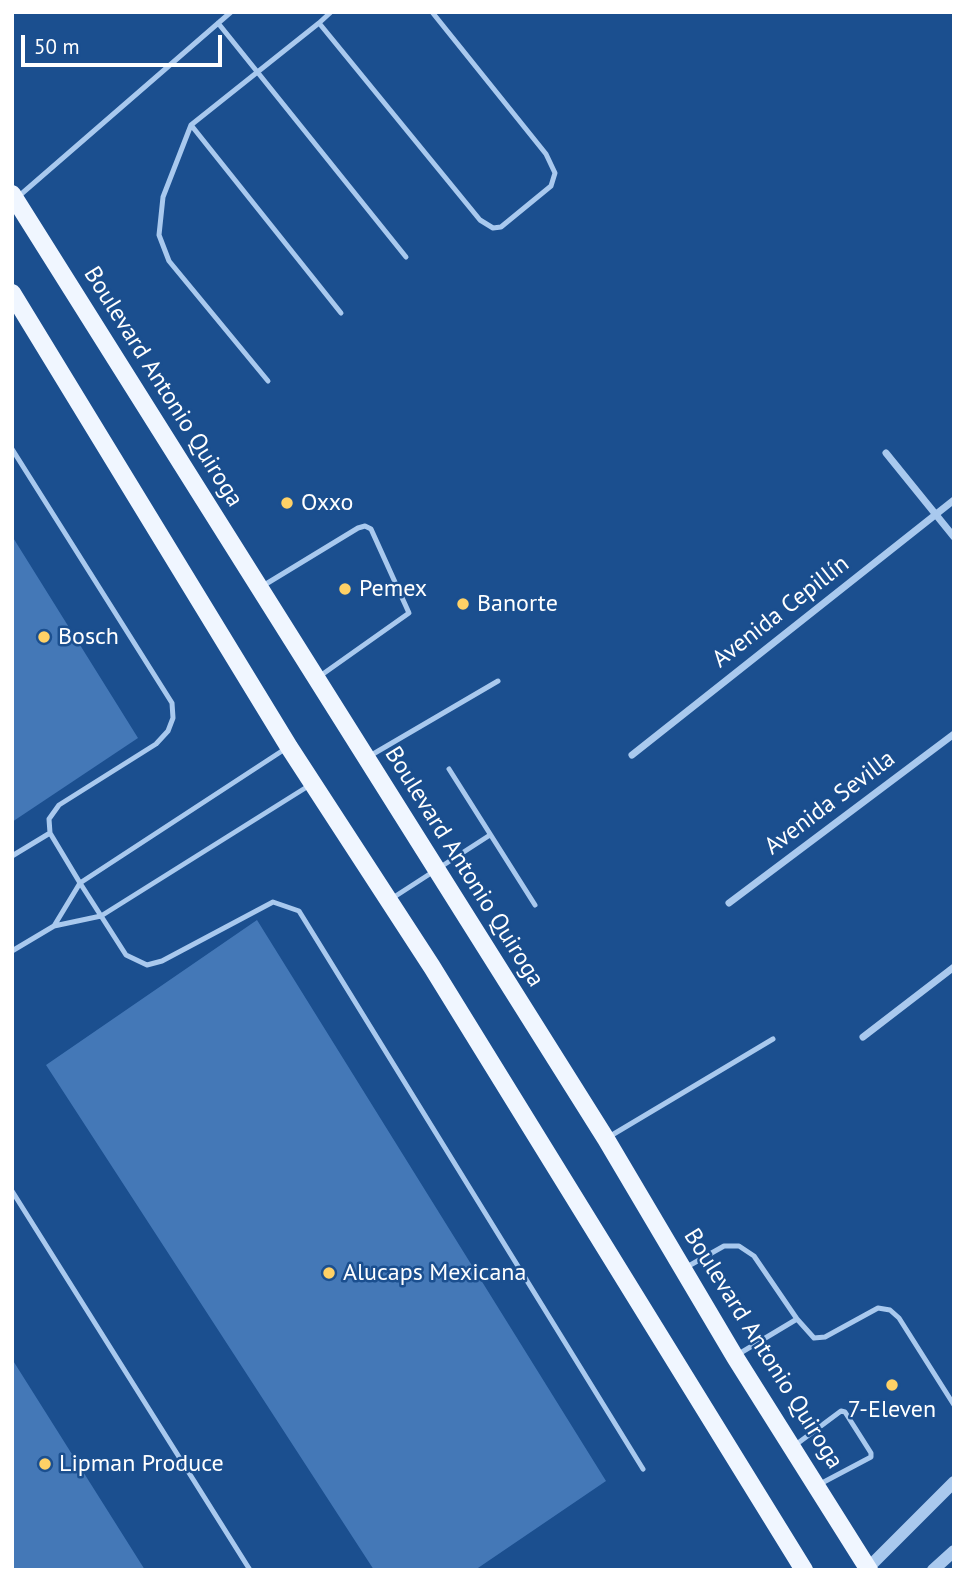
<!DOCTYPE html>
<meta charset="utf-8">
<style>
body{margin:0}
#map{position:relative;width:966px;height:1582px;overflow:hidden;background:#1b4f8f;font-family:"PT Sans",sans-serif}
canvas{display:block}
.frame{position:absolute;inset:0;border:14px solid #fff;pointer-events:none}
.scale{position:absolute;left:21px;top:35px;width:201px;height:32px;box-sizing:border-box;border:4px solid #fff;border-top:0;padding-left:9px;font-size:21px;line-height:24px;white-space:nowrap;color:#fff;-webkit-text-stroke:5px #1b4f8f;paint-order:stroke}
</style>
<div id="map">
<canvas width="966" height="1582"></canvas>
<div class="frame"></div>
<div class="scale">50 m</div>
</div>
<script>
const ctx = document.querySelector('canvas').getContext('2d');
ctx.lineJoin = 'round';
function fill(path, color) {
  ctx.fillStyle = color;
  ctx.fill(path, 'evenodd');
}
function toPath(rows) {
  const path = new Path2D();
  for (const r of rows) {
    path.moveTo(r[0], r[1]);
    for (let i = 2; i < r.length; i += 2) path.lineTo(r[i], r[i + 1]);
  }
  return path;
}
function stroke(path, color, width, dash) {
  ctx.strokeStyle = color;
  ctx.lineWidth = width;
  ctx.lineCap = dash ? 'butt' : 'round';
  ctx.setLineDash(dash || []);
  ctx.stroke(path);
}
function label(font, color, halo, rows, align = 'center') {
  ctx.font = font + ' "PT Sans",sans-serif';
  ctx.lineWidth = 5;
  ctx.setLineDash([]);
  ctx.textBaseline = 'middle';
  ctx.strokeStyle = halo;
  ctx.fillStyle = color;
  for (const [text, x, y, turn = 0] of rows) {
    ctx.save();
    ctx.translate(x, y);
    ctx.rotate((+turn || 0) * Math.PI / 180);
    ctx.textAlign = isNaN(turn) ? turn : align;
    if (halo) ctx.strokeText(text, 0, 0);
    ctx.fillText(text, 0, 0);
    ctx.restore();
  }
}
fill(toPath([
 [12,536,138,738,12,822],
 [257,920,606,1481,475,1570,374,1570,46,1065],
 [12,1359,145,1570,12,1570]
]), '#4478b7');
stroke(toPath([
 [218,23,406,257],
 [319,23,331,12],
 [191,125,341,313],
 [19,196,231,12],
 [268,381,169,261,159,235,163,197,191,125,319,23,480,220,493,228,501,227,551,186,555,173,546,154,432,12],
 [12,449,172,703,173,718,168,731,156,744,59,805,49,819,50,833,80,883,126,955,147,965,162,961,273,902,299,911,643,1469],
 [261,587,358,528,365,526,371,529,409,613,320,676],
 [368,757,498,681],
 [449,769,535,905],
 [12,856,50,833],
 [391,899,490,835],
 [54,926,80,883,285,749],
 [12,951,54,926,101,916,310,785],
 [607,1138,773,1039],
 [12,1191,250,1570],
 [685,1268,724,1246,739,1246,754,1256,797,1319],
 [737,1355,797,1319,814,1338,825,1337,878,1308,890,1310,899,1318,954,1405],
 [794,1446,841,1411,845,1412,871,1453,871,1457,820,1484]
]), '#a9c9ee', 5);
stroke(toPath([
 [886,453,954,537],
 [632,755,954,500],
 [729,903,954,734],
 [863,1037,954,967]
]), '#a9c9ee', 7);
stroke(toPath([
 [866,1570,954,1482],
 [933,1570,954,1551]
]), '#a9c9ee', 12);
stroke(toPath([
 [12,194,606,1139,735,1357,869,1570],
 [12,293,289,747,432,967,804,1570]
]), '#f0f6ff', 18);
for (const [x, y, r, color] of [
 [287,503,7,"#ffd166"],
 [345,589,7,"#ffd166"],
 [463,604,7,"#ffd166"],
 [44,637,7,"#ffd166"],
 [329,1273,7,"#ffd166"],
 [892,1385,7,"#ffd166"],
 [45,1464,7,"#ffd166"]
]) {
  const dot = new Path2D();
  dot.arc(x, y, r, 0, 2 * Math.PI);
  ctx.fillStyle = color;
  ctx.fill(dot);
  stroke(dot, '#1b4f8f', 2.5);
}
label('24px', '#fff', '#1b4f8f', [
 ["Boulevard Antonio Quiroga",163,387,58],
 ["Avenida Cepillín",781,612,-38],
 ["Avenida Sevilla",830,803,-37],
 ["Boulevard Antonio Quiroga",464,867,58],
 ["Boulevard Antonio Quiroga",763,1349,58]
]);
label('24px', '#fff', '#1b4f8f', [
 ["Oxxo",301,503],
 ["Pemex",359,589],
 ["Banorte",477,604],
 ["Bosch",58,637],
 ["Alucaps Mexicana",343,1273],
 ["7-Eleven",892,1410,"center"],
 ["Lipman Produce",59,1464]
], 'left');
</script>
